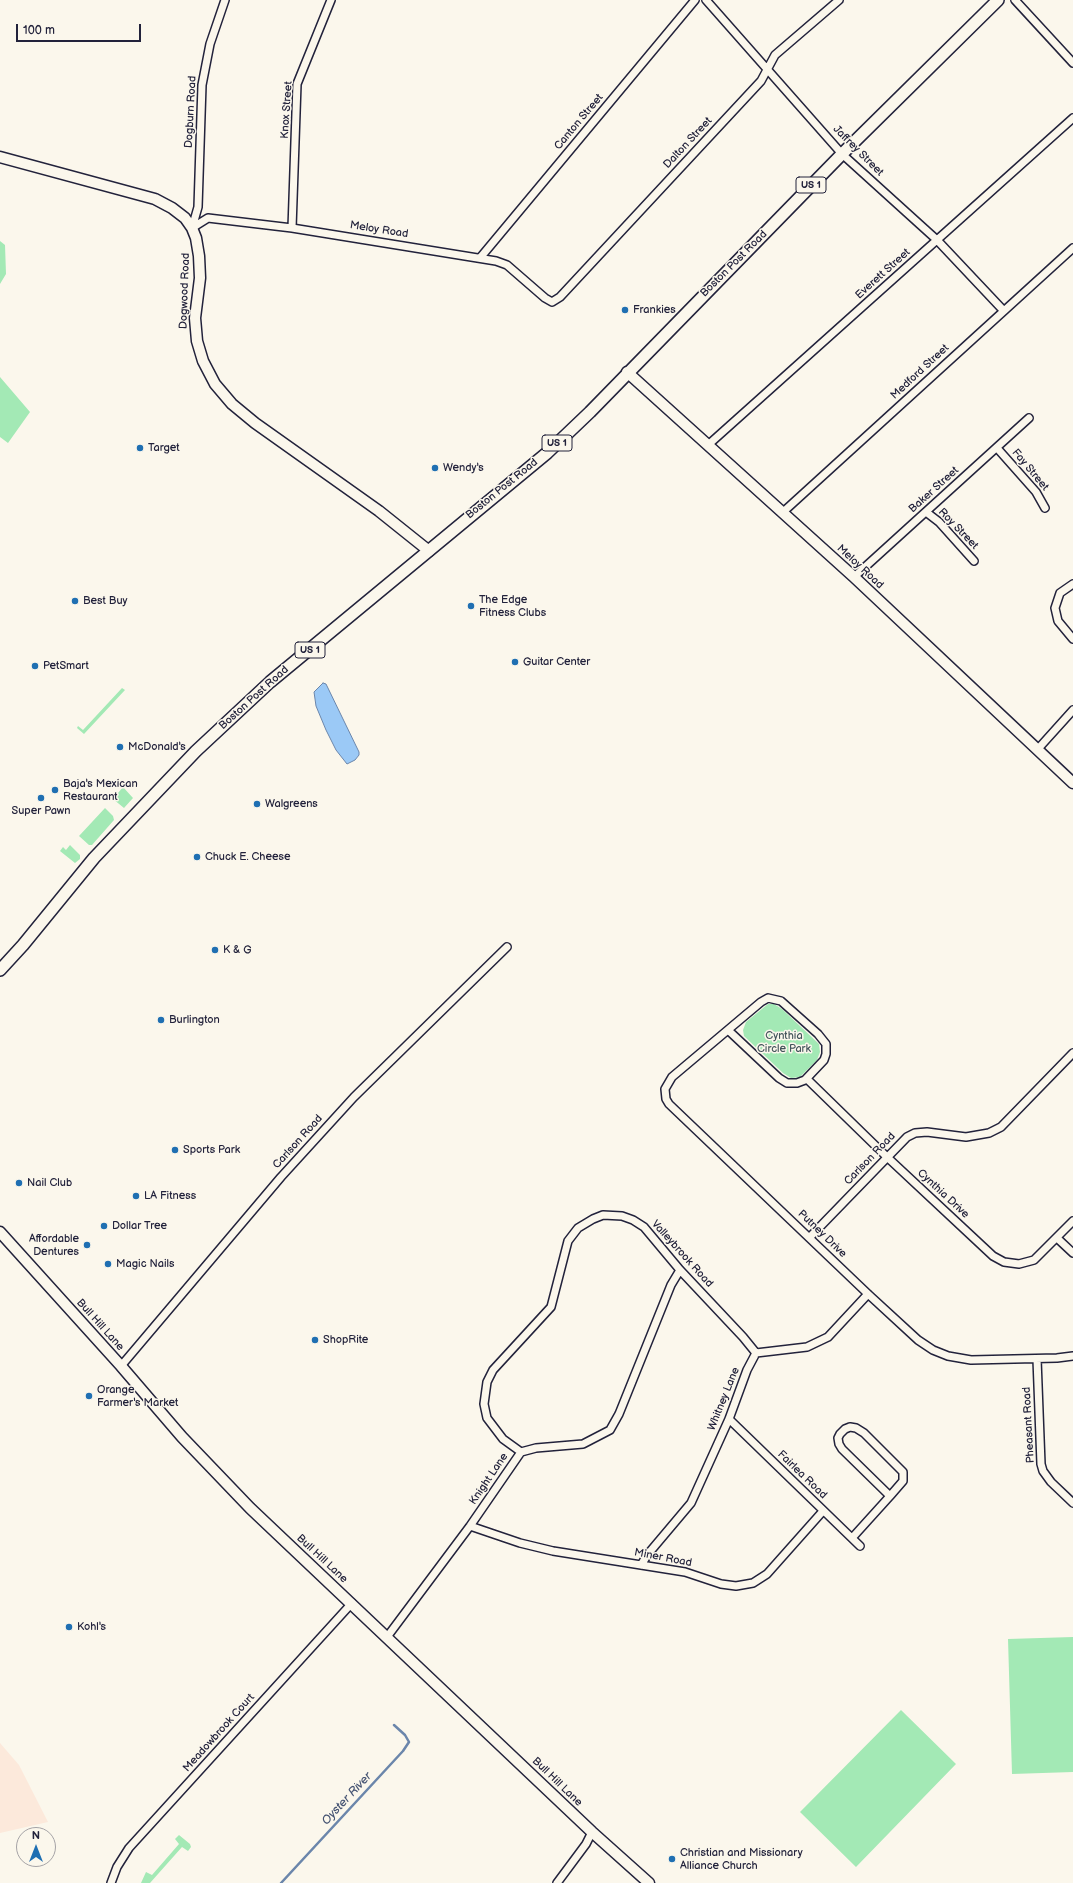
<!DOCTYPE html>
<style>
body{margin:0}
#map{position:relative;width:1073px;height:1883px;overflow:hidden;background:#fbf7ec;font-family:"Balsamiq Sans",sans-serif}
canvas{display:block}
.north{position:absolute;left:16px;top:1827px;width:40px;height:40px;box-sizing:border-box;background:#fbf7ec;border:1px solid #a4a2a5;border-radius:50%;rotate:0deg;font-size:11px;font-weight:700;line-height:16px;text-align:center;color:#22223b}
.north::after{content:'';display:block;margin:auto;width:14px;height:18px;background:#1f6fb2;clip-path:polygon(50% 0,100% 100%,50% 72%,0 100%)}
.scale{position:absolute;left:16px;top:24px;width:125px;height:18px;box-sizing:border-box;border:2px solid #22223b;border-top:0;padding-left:5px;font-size:12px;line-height:14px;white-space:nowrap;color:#22223b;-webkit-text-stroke:3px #fbf7ec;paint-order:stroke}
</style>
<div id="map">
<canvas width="1073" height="1883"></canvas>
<div class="north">N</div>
<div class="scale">100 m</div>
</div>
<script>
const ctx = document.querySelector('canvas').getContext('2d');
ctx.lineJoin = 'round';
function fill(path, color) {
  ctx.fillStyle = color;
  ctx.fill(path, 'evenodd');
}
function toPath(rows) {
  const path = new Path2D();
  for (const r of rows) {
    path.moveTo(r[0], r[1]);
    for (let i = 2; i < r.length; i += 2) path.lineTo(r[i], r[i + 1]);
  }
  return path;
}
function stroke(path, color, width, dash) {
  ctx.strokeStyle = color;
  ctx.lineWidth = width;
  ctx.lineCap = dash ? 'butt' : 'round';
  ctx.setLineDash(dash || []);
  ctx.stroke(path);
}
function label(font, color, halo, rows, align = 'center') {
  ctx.font = font + ' "Balsamiq Sans",sans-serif';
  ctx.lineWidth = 3;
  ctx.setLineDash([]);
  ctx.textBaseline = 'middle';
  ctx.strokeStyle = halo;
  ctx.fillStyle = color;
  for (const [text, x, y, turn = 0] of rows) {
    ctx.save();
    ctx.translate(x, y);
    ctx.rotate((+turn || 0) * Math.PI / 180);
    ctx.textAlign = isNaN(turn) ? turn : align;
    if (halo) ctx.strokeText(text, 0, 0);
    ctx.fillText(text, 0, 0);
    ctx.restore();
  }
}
fill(toPath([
 [0,1743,19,1765,48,1822,0,1833]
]), '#fce9db');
fill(toPath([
 [0,241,5,245,6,274,0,284],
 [0,377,30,412,8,443,0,437],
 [122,688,125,690,84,734,77,728,78,726,83,730],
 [123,787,133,798,124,808,113,799],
 [105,808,113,816,114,820,92,845,89,845,79,836],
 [70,845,80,855,80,859,75,863,60,851,63,847,66,850],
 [768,1004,774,1004,782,1009,819,1044,820,1052,817,1060,800,1077,791,1078,783,1073,744,1036,743,1030,746,1022],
 [1073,1637,1073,1772,1012,1774,1008,1639],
 [901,1710,956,1764,856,1867,800,1812],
 [179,1835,190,1844,191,1847,188,1851,182,1847,150,1883,141,1883,146,1872,152,1875,179,1844,175,1839]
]), '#a3e9b5');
const water = toPath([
 [323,683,326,684,359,752,359,755,355,760,347,764,336,750,326,730,316,706,314,692,323,683]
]);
fill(water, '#9bc9f6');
stroke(water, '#6b86ab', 1);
stroke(toPath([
 [281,1883,403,1751,409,1742,405,1735,394,1725]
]), '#6b86ab', 2.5);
const street = toPath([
 [706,0,842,154,937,240,1003,310],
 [1015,0,1073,63],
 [192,228,208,218,292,228,496,261,507,265,545,298,552,302,560,297,761,81,775,55,839,0],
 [192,228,198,207,202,85,210,44,225,0],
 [292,228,297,84,331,0],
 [480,258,695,0],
 [708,445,1073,118],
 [997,448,1036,492,1045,508],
 [926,512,939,522,974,561],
 [782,513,1073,248],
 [854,577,1029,418],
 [1073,584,1060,593,1055,608,1058,621,1073,639],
 [1037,750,1073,710],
 [728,1030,779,1078,787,1083,797,1083,805,1080,824,1060,826,1054,826,1044,818,1034,781,1001,768,998,761,1002,672,1077,665,1089,666,1099,669,1104,868,1294,918,1340,933,1350,948,1356,971,1360,1057,1358,1073,1356],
 [807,1079,887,1157,993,1256,1004,1262,1019,1264,1034,1260,1073,1221],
 [810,1237,907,1137,915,1133,927,1132,966,1137,989,1133,1001,1127,1073,1053],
 [1057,1238,1073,1253],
 [1037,1359,1041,1464,1043,1471,1051,1482,1073,1503],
 [121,1366,281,1177,354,1097,507,947],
 [729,1419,860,1546],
 [850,1427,856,1428,864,1433,903,1472,903,1481,890,1496,842,1449,839,1444,838,1438,840,1434,845,1429,850,1427],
 [521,1452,503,1439,487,1418,484,1404,487,1382,493,1370,551,1307,568,1241,578,1228,593,1219,603,1215,622,1216,633,1220,644,1227,680,1270,743,1337,756,1353],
 [470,1526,520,1543,553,1551,685,1572,721,1584,736,1586,753,1583,767,1574,823,1511],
 [852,1538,890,1496],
 [641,1565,648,1554,691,1503,729,1419,747,1370,756,1353,807,1347,828,1337,868,1294],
 [387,1637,470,1526,521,1452,536,1448,583,1444,610,1430,619,1414,671,1285,680,1270],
 [111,1883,117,1867,129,1848,352,1603],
 [557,1883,586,1844,592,1832]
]);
const secondary = toPath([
 [0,157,155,199,172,208,185,218,192,228,196,238,199,256,200,278,195,318,197,341,203,361,215,384,232,404,255,423,379,511,429,551],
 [627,372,854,577,1073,783],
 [0,1232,121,1366,182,1437,250,1508,592,1832,649,1883]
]);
const primary = toPath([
 [0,970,23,945,94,858,196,751,270,682,547,453,590,412,842,154,998,0]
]);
stroke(street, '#22223b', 10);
stroke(secondary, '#22223b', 13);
stroke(primary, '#22223b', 14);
stroke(street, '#fbf7ec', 7);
stroke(secondary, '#fbf7ec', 10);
stroke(primary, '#fbf7ec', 11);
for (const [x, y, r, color] of [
 [625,310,4,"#1f6fb2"],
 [140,448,4,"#1f6fb2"],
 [435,468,4,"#1f6fb2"],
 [75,601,4,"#1f6fb2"],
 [471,606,4,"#1f6fb2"],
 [515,662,4,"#1f6fb2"],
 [35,666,4,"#1f6fb2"],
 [120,747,4,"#1f6fb2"],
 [55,790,4,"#1f6fb2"],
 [41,798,4,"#1f6fb2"],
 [257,804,4,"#1f6fb2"],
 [197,857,4,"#1f6fb2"],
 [215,950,4,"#1f6fb2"],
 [161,1020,4,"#1f6fb2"],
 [175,1150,4,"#1f6fb2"],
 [19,1183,4,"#1f6fb2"],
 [136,1196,4,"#1f6fb2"],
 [104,1226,4,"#1f6fb2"],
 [87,1245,4,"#1f6fb2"],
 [108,1264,4,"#1f6fb2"],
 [315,1340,4,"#1f6fb2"],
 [89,1396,4,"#1f6fb2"],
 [69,1627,4,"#1f6fb2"],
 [672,1859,4,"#1f6fb2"]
]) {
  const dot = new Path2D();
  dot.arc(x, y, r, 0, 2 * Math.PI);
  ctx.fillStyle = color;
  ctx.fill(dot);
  stroke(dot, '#fbf7ec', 1.5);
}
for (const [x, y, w] of [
 [811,185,30],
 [557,443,30],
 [310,650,30]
]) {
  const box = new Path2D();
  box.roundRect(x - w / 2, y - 8, w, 16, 3);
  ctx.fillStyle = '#fbf7ec';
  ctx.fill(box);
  stroke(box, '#22223b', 1);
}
label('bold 10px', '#22223b', null, [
 ["US 1",811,185],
 ["US 1",557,443],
 ["US 1",310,650]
]);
label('11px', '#22223b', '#fbf7ec', [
 ["Knox Street",287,110,-86],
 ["Dogburn Road",191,112,-87],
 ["Canton Street",579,122,-50],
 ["Dalton Street",688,143,-47],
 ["Jaffrey Street",858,151,45],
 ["Meloy Road",379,230,9],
 ["Boston Post Road",734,264,-45],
 ["Everett Street",883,274,-42],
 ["Dogwood Road",185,291,-88],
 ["Medford Street",920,372,-43],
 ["Fay Street",1030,470,50],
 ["Boston Post Road",502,489,-39],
 ["Baker Street",934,490,-42],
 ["Roy Street",958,529,46],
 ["Meloy Road",860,567,43],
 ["Boston Post Road",254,698,-42],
 ["Carlson Road",298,1142,-48],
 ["Carlson Road",870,1159,-46],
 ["Cynthia Drive",943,1194,43],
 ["Putney Drive",822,1234,44],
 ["Valleybrook Road",682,1254,48],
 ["Bull Hill Lane",100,1325,48],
 ["Whitney Lane",724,1399,-68],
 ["Pheasant Road",1029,1425,-93],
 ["Fairlea Road",802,1475,44],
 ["Knight Lane",489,1479,-56],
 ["Miner Road",663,1558,11],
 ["Bull Hill Lane",322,1559,43],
 ["Meadowbrook Court",219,1733,-48],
 ["Bull Hill Lane",557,1782,44]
]);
label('11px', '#22223b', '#fbf7ec', [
 ["Frankies",633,310],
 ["Target",148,448],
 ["Wendy's",443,468],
 ["The Edge",479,600],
 ["Fitness Clubs",479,613],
 ["Best Buy",83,601],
 ["Guitar Center",523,662],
 ["PetSmart",43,666],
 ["McDonald's",128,747],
 ["Baja's Mexican",63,784],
 ["Restaurant",63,797],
 ["Walgreens",265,804],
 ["Super Pawn",41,811,"center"],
 ["Chuck E. Cheese",205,857],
 ["K & G",223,950],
 ["Burlington",169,1020],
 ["Sports Park",183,1150],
 ["Nail Club",27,1183],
 ["LA Fitness",144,1196],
 ["Dollar Tree",112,1226],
 ["Affordable",79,1239,"right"],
 ["Dentures",79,1252,"right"],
 ["Magic Nails",116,1264],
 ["ShopRite",323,1340],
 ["Orange",97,1390],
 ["Farmer's Market",97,1403],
 ["Kohl's",77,1627],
 ["Christian and Missionary",680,1853],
 ["Alliance Church",680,1866]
], 'left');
label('11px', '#42545a', '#fbf7ec', [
 ["Cynthia",784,1036],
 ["Circle Park",784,1049]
]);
label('italic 12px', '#465473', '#fbf7ec', [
 ["Oyster River",347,1799,-47]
]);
</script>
